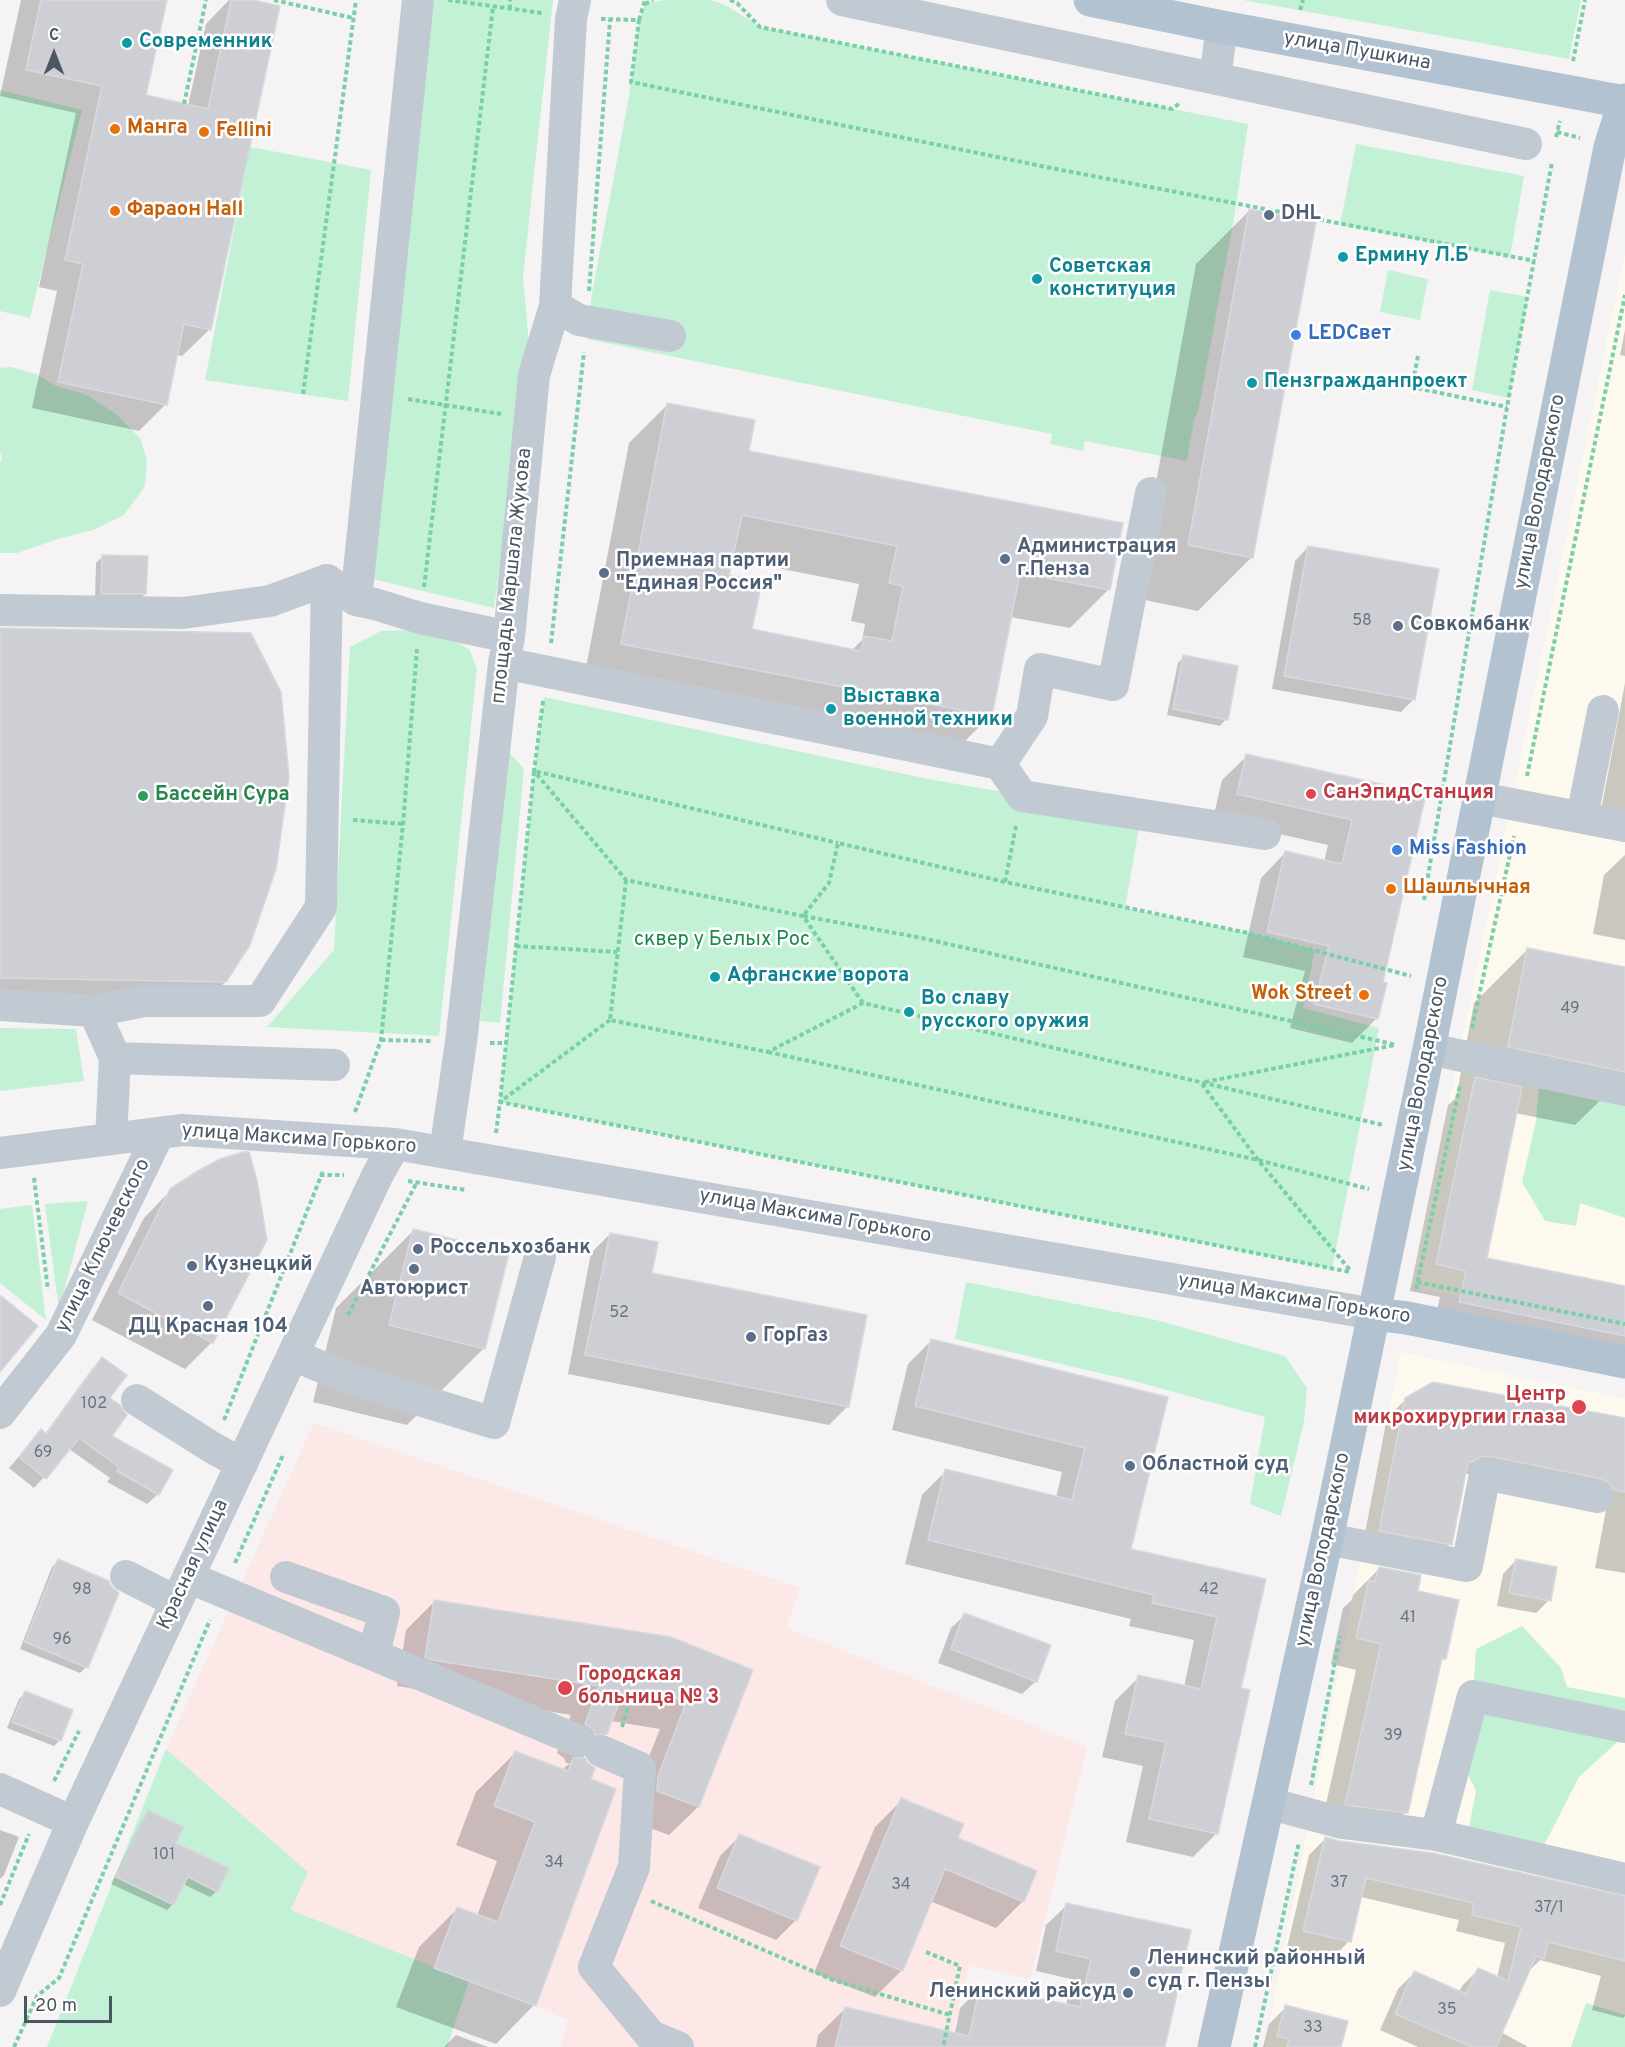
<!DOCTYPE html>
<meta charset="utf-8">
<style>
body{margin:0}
#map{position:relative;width:1625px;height:2047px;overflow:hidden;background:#f5f3f3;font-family:Overpass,sans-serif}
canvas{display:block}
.north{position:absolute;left:24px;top:24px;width:60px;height:60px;-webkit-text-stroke:4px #fff;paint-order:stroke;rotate:0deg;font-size:16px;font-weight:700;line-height:24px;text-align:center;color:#4a5661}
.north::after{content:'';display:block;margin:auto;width:21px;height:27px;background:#4a5661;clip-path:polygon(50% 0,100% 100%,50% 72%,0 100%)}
.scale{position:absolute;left:24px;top:1996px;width:88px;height:27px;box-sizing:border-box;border:3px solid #4a5661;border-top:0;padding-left:8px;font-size:18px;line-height:21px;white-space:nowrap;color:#4a5661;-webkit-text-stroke:4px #fff;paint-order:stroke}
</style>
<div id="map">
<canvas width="1625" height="2047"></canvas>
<div class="north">С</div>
<div class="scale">20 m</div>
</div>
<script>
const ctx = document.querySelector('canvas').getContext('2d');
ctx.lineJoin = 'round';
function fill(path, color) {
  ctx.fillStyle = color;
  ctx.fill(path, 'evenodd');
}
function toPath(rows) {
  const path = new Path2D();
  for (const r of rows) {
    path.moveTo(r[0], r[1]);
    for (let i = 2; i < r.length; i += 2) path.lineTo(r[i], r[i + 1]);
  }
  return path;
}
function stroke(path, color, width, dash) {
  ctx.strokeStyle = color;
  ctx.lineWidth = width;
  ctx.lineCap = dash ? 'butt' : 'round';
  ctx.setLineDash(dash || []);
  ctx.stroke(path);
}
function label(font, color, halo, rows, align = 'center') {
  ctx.font = font + ' Overpass,sans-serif';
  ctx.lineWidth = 5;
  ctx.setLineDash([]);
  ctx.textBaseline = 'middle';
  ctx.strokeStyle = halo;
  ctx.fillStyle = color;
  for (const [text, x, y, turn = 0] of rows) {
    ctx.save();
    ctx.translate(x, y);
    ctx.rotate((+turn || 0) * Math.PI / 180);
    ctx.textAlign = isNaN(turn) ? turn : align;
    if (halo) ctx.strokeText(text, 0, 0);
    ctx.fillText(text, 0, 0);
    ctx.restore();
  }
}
fill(toPath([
 [1625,253,1625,1330,1411,1287],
 [1401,1352,1625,1399,1625,2047,1265,2047]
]), '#fdf9ef');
fill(toPath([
 [314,1423,800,1588,786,1628,1087,1747,1030,1979,970,1965,949,2047,560,2047,568,2020,536,2006,434,1968,291,1910,308,1872,166,1749]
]), '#fce8e6');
fill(toPath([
 [433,0,553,0,523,276,529,346,494,608,364,577],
 [665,0,711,0,725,5,761,27,1248,124,1234,218,1198,412,1194,419,1187,461,1085,441,1083,451,1050,444,1052,434,587,339,592,293,628,102,639,20,645,4],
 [1243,0,1581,0,1569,59],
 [0,90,82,110,30,318,0,311],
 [1356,144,1524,176,1510,257,1340,225],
 [250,147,371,170,348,401,205,380],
 [1388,270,1428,279,1420,320,1380,312],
 [1490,290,1528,297,1509,398,1472,390],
 [11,367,36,374,56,386,87,395,116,414,140,438,147,460,145,486,124,515,93,530,61,538,17,553,0,553,0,463,2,459,0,451,0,368],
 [406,630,438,633,469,649,477,668,439,1036,267,1027,334,950,350,647,381,631],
 [544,697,928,779,1141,816,1125,908,1248,933,1315,950,1303,1008,1379,1028,1332,1269,500,1102,534,771],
 [506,749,524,769,500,1023,480,1021],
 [0,1028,76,1029,84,1081,0,1091],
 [1540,1073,1625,1090,1625,1218,1580,1203,1576,1226,1545,1221,1522,1182,1536,1121],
 [88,1201,59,1310,45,1204],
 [32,1205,46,1320,0,1283,0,1209],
 [966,1282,1156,1320,1285,1356,1307,1388,1304,1422,1281,1516,1250,1504,1265,1417,1138,1382,955,1339],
 [1522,1626,1561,1668,1567,1687,1625,1698,1625,1735,1579,1777,1543,1847,1469,1827,1476,1791,1458,1753,1473,1696,1476,1649],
 [166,1749,308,1872,291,1910,469,1981,447,2047,47,2047],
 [1586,2003,1625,2015,1625,2047,1571,2047]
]), '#c3f1d5');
fill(toPath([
 [21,0,165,0,144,97,188,106,206,24,229,0,246,0,278,7,209,330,182,356,176,355,166,404,139,431,32,408,57,291,39,287,76,113,0,96],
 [1249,211,1252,557,1198,611,1135,598,1196,264],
 [1625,330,1625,356,1620,355],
 [668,404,747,452,1109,589,1070,628,1010,617,991,715,952,754,583,683,629,443],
 [731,559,859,584,851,621,865,624,862,640,852,650,751,630,728,576],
 [1308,547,1414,699,1401,712,1272,689,1295,561],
 [103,556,145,594,139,600,95,599,96,563],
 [0,630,225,982,198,1009,0,1004],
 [1184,657,1226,719,1220,726,1167,715,1178,663],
 [1625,683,1625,826,1599,821],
 [1247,756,1424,795,1381,983,1385,984,1376,1019,1352,1043,1290,1028,1305,971,1243,957,1261,878,1285,853,1324,862,1328,845,1213,819,1222,780],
 [1625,855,1625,940,1593,934,1604,875],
 [1527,950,1625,968,1625,1076,1575,1125,1515,1113,1485,1259,1625,1288,1625,1358,1433,1329,1440,1297,1410,1291,1448,1105,1456,1098,1474,1003],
 [171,1190,212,1342,185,1369,92,1320,144,1218],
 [413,1231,484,1348,407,1425,313,1402,336,1308],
 [610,1234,651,1274,848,1406,829,1425,568,1374,591,1253],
 [932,1340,1166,1398,1129,1550,1264,1580,1239,1689,1217,1833,1193,1857,1126,1842,1143,1766,1102,1757,1115,1701,1139,1677,1184,1687,1194,1640,1129,1626,1131,1619,905,1564,922,1495,946,1471,1056,1498,1062,1472,892,1430,908,1364],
 [102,1359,110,1437,158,1494,147,1504,107,1482,110,1478,69,1449,34,1488,9,1468,41,1431,45,1434,92,1369],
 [1406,1399,1625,1420,1625,1573,1595,1568,1606,1510,1470,1474,1464,1474,1450,1544,1432,1562,1362,1549,1387,1418],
 [1516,1560,1549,1600,1536,1613,1497,1606,1503,1574],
 [58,1561,86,1667,80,1673,20,1649,52,1567],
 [1379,1569,1416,1592,1445,1658,1440,1663,1406,1812,1380,1839,1320,1831,1356,1670,1331,1664,1343,1608,1352,1600,1353,1595],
 [435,1601,751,1671,698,1807,669,1835,628,1820,629,1806,660,1729,611,1721,606,1733,581,1759,534,2005,496,2044,396,2007,419,1947,457,1909,477,1916,497,1861,456,1845,476,1792,515,1753,562,1770,570,1763,566,1763,564,1758,557,1753,571,1715,397,1686,406,1630],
 [965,1615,1036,1681,1022,1694,938,1663,951,1628],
 [25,1693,60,1740,54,1746,7,1728,19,1699],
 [902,1800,956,1839,1023,1901,996,1928,930,1901,901,1971,875,1997,814,1973,875,1827],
 [149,1812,174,1844,217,1891,210,1897,183,1884,173,1904,167,1910,111,1884,143,1818],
 [0,1830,19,1837,4,1875,0,1879],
 [740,1836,796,1920,776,1940,698,1908,720,1856],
 [1325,1839,1625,1898,1625,2016,1623,2018,1592,2010,1601,1976,1540,1960,1526,1974,1501,2032,1528,2047,1418,2047,1380,2030,1398,1989,1414,1973,1459,1992,1462,1986,1478,1970,1497,1978,1505,1943,1456,1931,1459,1920,1361,1897,1349,1941,1333,1958,1287,1947,1309,1855],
 [1067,1905,1164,2047,952,2047,960,2008,981,1987,1066,2006,1071,1979,1036,1971,1046,1925],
 [1286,2007,1340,2047,1263,2047,1269,2024],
 [845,2009,932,2047,816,2047,818,2035],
 [456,2035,488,2047,444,2047]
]), '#0003');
const building = toPath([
 [41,0,167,0,146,95,208,109,231,0,253,0,280,6,211,330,184,324,167,405,58,382,83,264,65,260,102,86,26,70,41,0],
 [1249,209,1316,222,1253,558,1188,545,1249,209],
 [667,403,755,420,749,451,1123,523,1110,590,1020,573,992,716,621,644,667,403],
 [742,515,897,546,889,583,903,586,892,641,864,636,861,651,752,629,762,582,729,575,742,515],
 [1308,546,1439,569,1415,700,1284,676,1308,546],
 [102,555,148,556,146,594,101,594,102,555],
 [0,628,251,633,281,692,289,777,276,869,250,945,226,982,0,978,0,628],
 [1183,655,1238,666,1228,720,1173,709,1183,655],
 [1246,754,1426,794,1383,982,1387,983,1378,1019,1314,1004,1329,946,1267,932,1285,851,1342,864,1352,820,1237,794,1246,754],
 [1527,948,1625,967,1625,1072,1508,1047,1527,948],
 [1475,1077,1522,1087,1487,1258,1625,1286,1625,1336,1459,1302,1466,1271,1436,1264,1475,1077],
 [243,1152,249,1152,257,1180,267,1240,213,1343,118,1293,170,1189,196,1172,220,1159,243,1152],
 [413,1229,509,1253,485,1349,389,1325,413,1229],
 [610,1233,658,1242,652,1273,867,1315,849,1407,585,1355,610,1233],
 [0,1295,38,1326,0,1372,0,1295],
 [931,1339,1168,1397,1131,1549,1266,1579,1241,1688,1250,1690,1218,1834,1149,1819,1166,1742,1125,1734,1138,1675,1201,1689,1217,1617,1152,1603,1154,1595,928,1540,945,1469,1072,1500,1085,1448,915,1406,931,1339],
 [102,1357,127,1375,110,1398,120,1405,127,1415,112,1436,173,1470,159,1495,117,1471,119,1467,79,1438,46,1479,19,1457,41,1429,46,1434,102,1357],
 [1433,1382,1625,1418,1625,1492,1614,1490,1609,1483,1602,1479,1489,1456,1480,1457,1471,1462,1468,1462,1452,1545,1379,1531,1405,1398,1433,1382],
 [58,1559,109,1581,111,1586,119,1593,88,1668,25,1642,58,1559],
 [1516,1559,1557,1567,1551,1601,1509,1593,1516,1559],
 [1379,1567,1421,1575,1418,1591,1459,1600,1446,1659,1442,1658,1408,1813,1345,1805,1381,1644,1356,1638,1369,1580,1375,1582,1379,1567],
 [434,1600,671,1637,753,1670,699,1807,657,1791,658,1776,687,1700,624,1690,607,1734,595,1735,593,1730,585,1724,599,1686,432,1660,425,1657,434,1600],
 [964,1613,1051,1645,1037,1682,951,1649,964,1613],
 [25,1691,73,1710,61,1741,12,1722,25,1691],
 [515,1751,568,1771,573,1758,585,1758,587,1762,595,1768,591,1779,616,1789,536,2006,434,1968,457,1907,498,1922,535,1822,494,1806,515,1751],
 [901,1798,964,1824,958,1838,1037,1871,1024,1902,945,1869,903,1971,840,1946,901,1798],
 [148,1810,184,1827,176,1843,229,1868,218,1892,188,1877,174,1905,116,1877,148,1810],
 [739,1834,820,1867,797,1921,717,1888,739,1834],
 [1325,1837,1340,1841,1433,1853,1625,1896,1625,1961,1548,1942,1544,1959,1536,1956,1496,2047,1472,2047,1395,2014,1414,1971,1466,1994,1478,1968,1508,1981,1521,1927,1472,1915,1474,1903,1366,1878,1351,1942,1303,1931,1325,1837],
 [1066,1903,1191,1930,1165,2047,835,2047,845,2007,969,2036,980,1986,1080,2007,1091,1959,1056,1951,1066,1903],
 [1285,2005,1348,2021,1341,2047,1287,2047,1289,2039,1277,2036,1285,2005]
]);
fill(building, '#cdcfd5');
stroke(building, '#d7d9de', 1.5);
stroke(toPath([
 [274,0,353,18],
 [448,0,542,13],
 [730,0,737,3,760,27,1172,109,1180,103],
 [645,4,653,0],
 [510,9,510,0],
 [1300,10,1303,0],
 [601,19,639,20,631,82,1046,167,1535,261],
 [639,20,645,0],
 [1573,61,1585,0],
 [184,104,206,0],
 [1557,132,1580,138],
 [1556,137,1560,121],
 [589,291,610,20],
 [1418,356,1412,387,1507,407],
 [303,394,356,0],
 [408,399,501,414],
 [424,587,493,7],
 [551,643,584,352],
 [543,701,534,771,626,880,803,916,863,1003],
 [1527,776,1625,295],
 [353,820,403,824],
 [1016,826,1005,882,1248,933,1411,976],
 [626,880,610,1020,768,1052,863,1003,1383,1125],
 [1005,882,838,843,829,883,803,916,917,937,1397,1045],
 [1424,900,1507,407,1552,162],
 [516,946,617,952],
 [610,1020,500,1102,534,771,838,843],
 [1472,1028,1514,836],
 [381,1040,431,1041],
 [490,1043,506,1043],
 [768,1052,1258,1160,1369,1189],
 [1205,1082,1395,1045],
 [1202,1084,1258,1160,1350,1270],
 [355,1112,381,1040,403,824,417,649],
 [496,1133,500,1102,1350,1272],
 [320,1175,344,1175],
 [34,1178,48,1290],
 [408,1181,466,1190],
 [1417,1282,1625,1324],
 [1416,1289,1460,1085],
 [348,1315,417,1182],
 [224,1420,323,1171],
 [235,1563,283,1455],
 [622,1727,630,1698],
 [54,1781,79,1731],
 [1311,1785,1340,1636],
 [651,1901,833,1980,950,2015],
 [0,1905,29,1834],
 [926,1952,960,1966,943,2047],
 [14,2047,37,1996,59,1978,210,1620],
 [1255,2047,1299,1842]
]), '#7ad0a6', 4, [4.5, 3]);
stroke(toPath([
 [842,0,1526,144],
 [1215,78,1222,27],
 [555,306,579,320,670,336],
 [356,600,418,0],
 [0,610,183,613,270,601,327,580,356,600,375,604,420,618,509,637],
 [504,663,1000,764,1022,796,1265,834],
 [1000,764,1032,716,1040,669,1113,685,1151,493],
 [1480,798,1625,826],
 [1582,817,1603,711],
 [0,1005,94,1011,115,1058],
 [94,1011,144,1001,260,1001,321,907,327,580],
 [1429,1049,1625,1090],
 [111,1139,115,1058,334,1065],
 [445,1152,461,1042,504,663,509,637,534,375,555,306,571,19,575,0],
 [0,1153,183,1130,395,1144,1374,1314],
 [293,1355,348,1378,494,1423,540,1257],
 [137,1400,213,1448,242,1464],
 [0,1413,61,1335,159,1133],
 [1327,1539,1467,1566,1485,1474,1598,1497],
 [126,1576,177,1602],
 [188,1577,579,1741],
 [286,1577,384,1612,374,1655],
 [601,1751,640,1768,634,1867,594,1967,651,2036,678,2047],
 [0,1789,73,1822],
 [1268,1803,1342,1823,1436,1835,1473,1696,1625,1727],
 [1436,1835,1625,1879],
 [0,1991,73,1822,377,1176,395,1144]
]), '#c1cad2', 32);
stroke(toPath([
 [1090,0,1222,27,1625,102],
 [1374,1314,1407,1318,1625,1362],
 [1214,2047,1327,1539,1429,1049,1610,147,1625,100]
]), '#b3c2d1', 33);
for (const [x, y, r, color] of [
 [127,43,6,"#0f9aa8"],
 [115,129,6,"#e8710a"],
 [204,132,6,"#e8710a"],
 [115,211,6,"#e8710a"],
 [1269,215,6,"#5c6f8a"],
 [1343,257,6,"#0f9aa8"],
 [1037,279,6,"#0f9aa8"],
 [1296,335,6,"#3f7fe0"],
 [1252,383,6,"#0f9aa8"],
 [1005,559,6,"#5c6f8a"],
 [604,573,6,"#5c6f8a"],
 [1398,626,6,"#5c6f8a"],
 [831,709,6,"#0f9aa8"],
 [1311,794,6,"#e0444e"],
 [143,796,6,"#2e9e5b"],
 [1397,850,6,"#3f7fe0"],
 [1391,889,6,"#e8710a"],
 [715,977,6,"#0f9aa8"],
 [1364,995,6,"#e8710a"],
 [909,1012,6,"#0f9aa8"],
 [418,1249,6,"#5c6f8a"],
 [192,1266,6,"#5c6f8a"],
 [414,1269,6,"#5c6f8a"],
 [208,1306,6,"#5c6f8a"],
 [751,1337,6,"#5c6f8a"],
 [1579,1407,8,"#e0444e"],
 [1130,1466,6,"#5c6f8a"],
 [565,1688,8,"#e0444e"],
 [1135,1972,6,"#5c6f8a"],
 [1128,1993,6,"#5c6f8a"]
]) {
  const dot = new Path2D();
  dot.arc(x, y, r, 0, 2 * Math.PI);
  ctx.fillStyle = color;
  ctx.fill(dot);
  stroke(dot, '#fff', 2);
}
label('16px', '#6b747e', null, [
 ["58",1362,622],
 ["49",1570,1010],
 ["52",619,1314],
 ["102",94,1405],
 ["69",43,1454],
 ["98",82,1591],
 ["42",1209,1591],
 ["41",1408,1619],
 ["96",62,1641],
 ["39",1393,1737],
 ["101",164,1856],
 ["34",554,1864],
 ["37",1339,1884],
 ["34",901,1886],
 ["37/1",1549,1909],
 ["35",1447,2011],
 ["33",1313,2029]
]);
label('bold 20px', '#0d838f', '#fff', [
 ["Современник",139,43],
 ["Ермину Л.Б",1355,257],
 ["Советская",1049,268],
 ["конституция",1049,291],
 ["Пензгражданпроект",1264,383],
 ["Выставка",843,698],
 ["военной техники",843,721],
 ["Афганские ворота",727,977],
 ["Во славу",921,1000],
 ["русского оружия",921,1023]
], 'left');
label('20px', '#4a5661', '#fff', [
 ["улица Пушкина",1357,52,10],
 ["улица Володарского",1541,492,-79],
 ["площадь Маршала Жукова",513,576,-84],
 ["улица Володарского",1424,1074,-79],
 ["улица Максима Горького",299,1140,4],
 ["улица Максима Горького",815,1217,10],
 ["улица Ключевского",104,1246,-64],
 ["улица Максима Горького",1294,1300,9],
 ["улица Володарского",1324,1550,-78],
 ["Красная улица",194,1565,-65]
]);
label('bold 20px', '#c56008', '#fff', [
 ["Манга",127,129],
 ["Fellini",216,132],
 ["Фараон Hall",127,211],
 ["Шашлычная",1403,889],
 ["Wok Street",1352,995,"right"]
], 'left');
label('bold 20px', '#4e5e75', '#fff', [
 ["DHL",1281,215],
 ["Администрация",1017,548],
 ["г.Пенза",1017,571],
 ["Приемная партии",616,562],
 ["\"Единая Россия\"",616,585],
 ["Совкомбанк",1410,626],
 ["Россельхозбанк",430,1249],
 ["Кузнецкий",204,1266],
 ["Автоюрист",414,1290,"center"],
 ["ДЦ Красная 104",208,1328,"center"],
 ["ГорГаз",763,1337],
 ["Областной суд",1142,1466],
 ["Ленинский районный",1147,1960],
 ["суд г. Пензы",1147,1983],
 ["Ленинский райсуд",1116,1993,"right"]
], 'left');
label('bold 20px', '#366cbe', '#fff', [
 ["LEDСвет",1308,335],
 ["Miss Fashion",1409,850]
], 'left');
label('bold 20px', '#be3a42', '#fff', [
 ["СанЭпидСтанция",1323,794],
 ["Центр",1566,1396,"right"],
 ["микрохирургии глаза",1566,1419,"right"],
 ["Городская",578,1676],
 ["больница № 3",578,1699]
], 'left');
label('bold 20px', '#27864d', '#fff', [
 ["Бассейн Сура",155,796]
], 'left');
label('20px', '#17864f', '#fff', [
 ["сквер у Белых Рос",722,941]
]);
</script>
